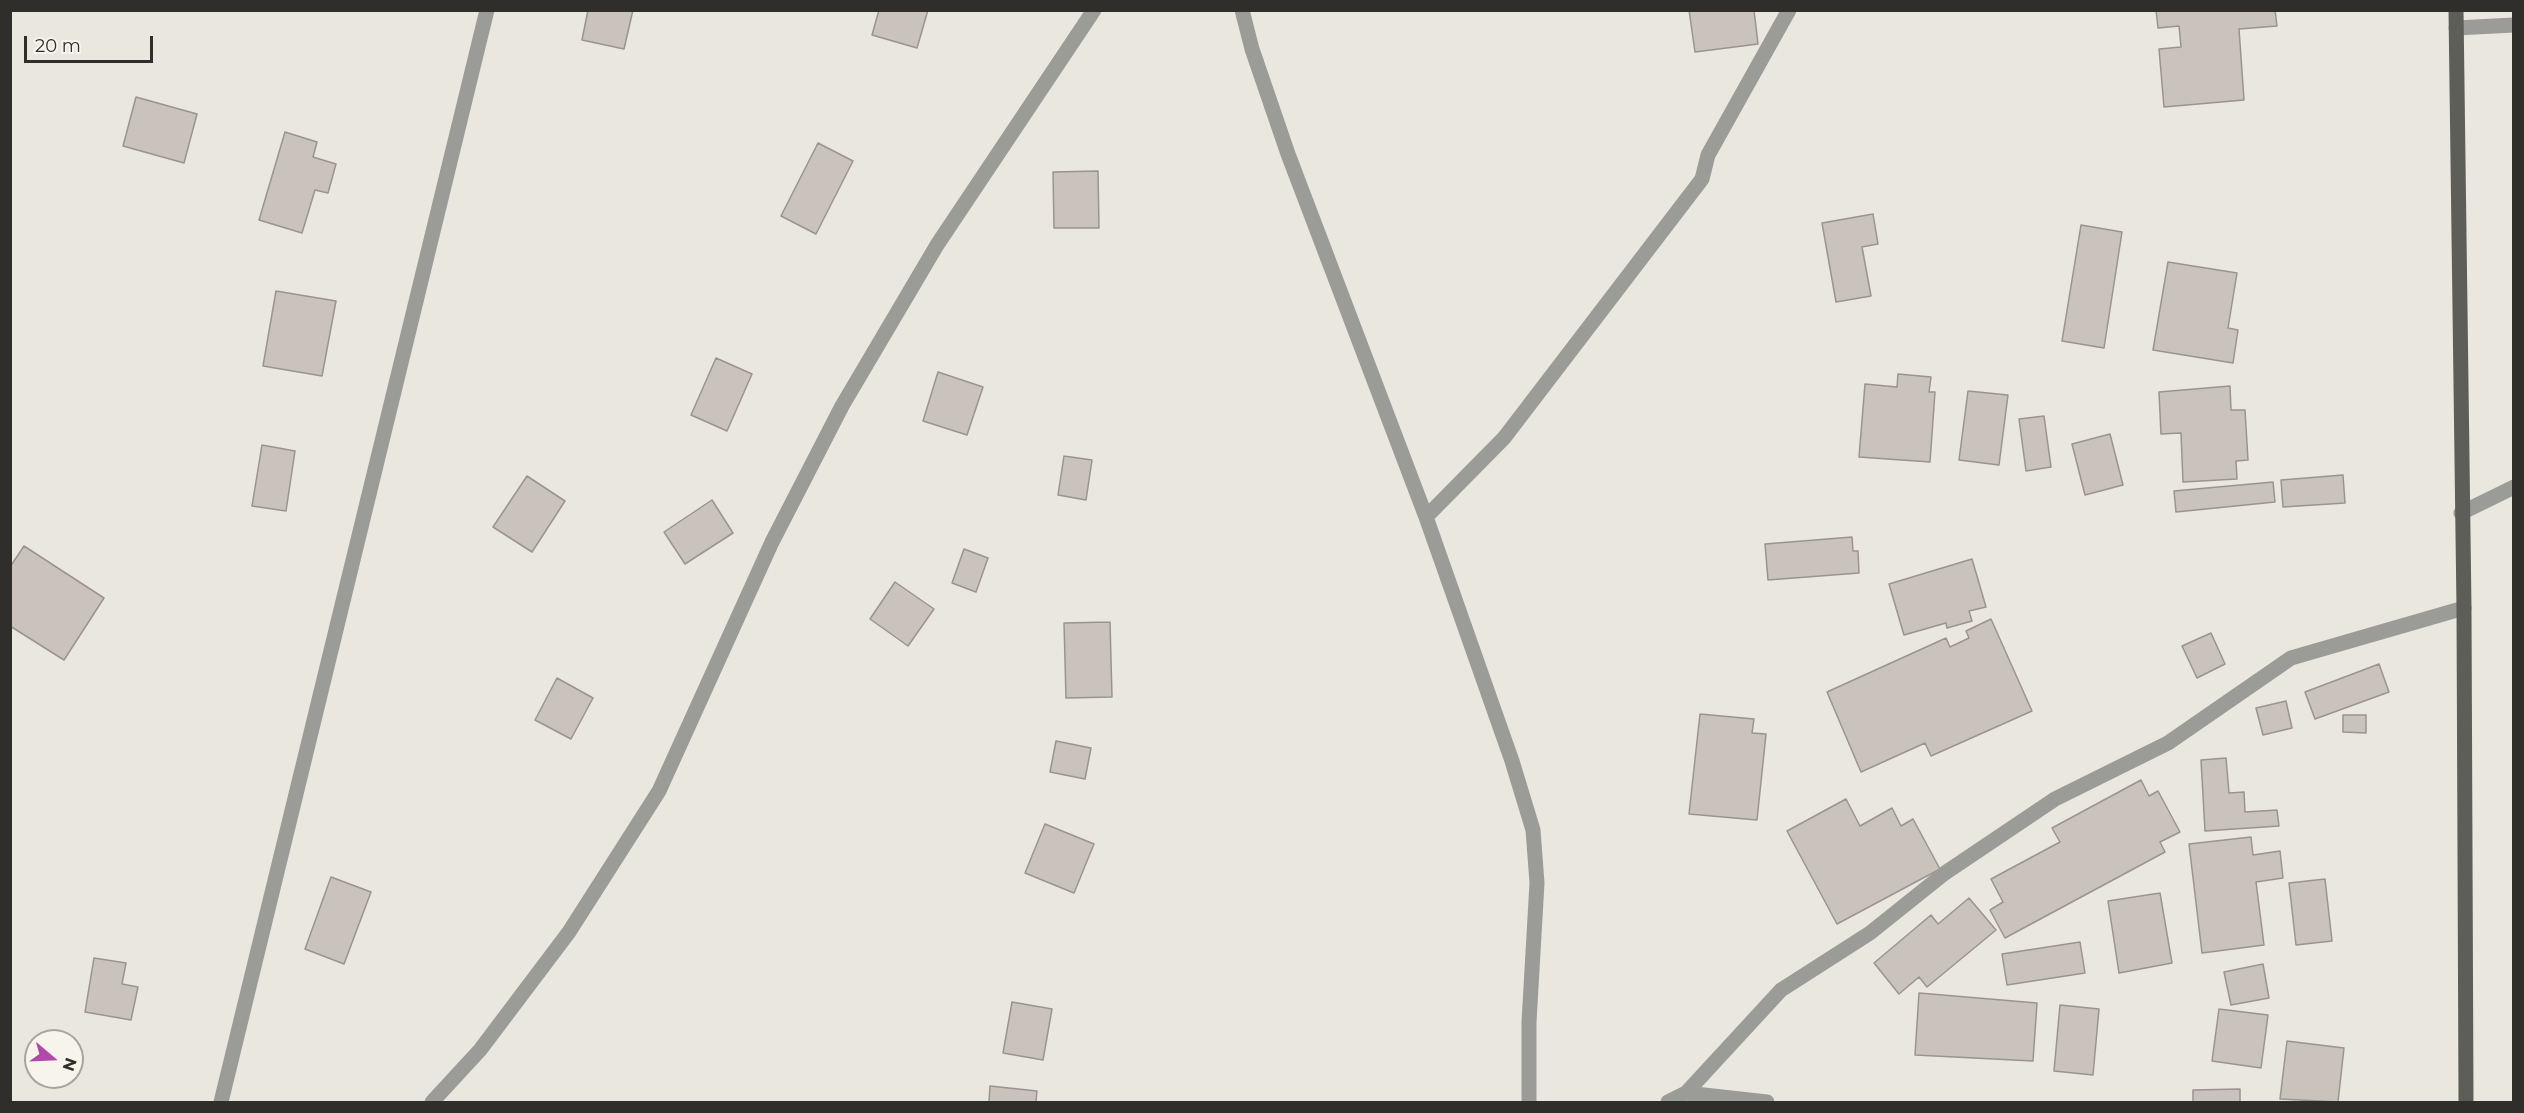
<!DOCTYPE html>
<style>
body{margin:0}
#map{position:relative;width:2524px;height:1113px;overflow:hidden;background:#eae7df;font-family:Montserrat,sans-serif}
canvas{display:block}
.frame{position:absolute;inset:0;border:12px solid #2f2e2b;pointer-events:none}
.north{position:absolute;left:24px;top:1029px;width:60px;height:60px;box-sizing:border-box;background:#f7f4ec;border:2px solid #a7a59f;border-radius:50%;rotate:109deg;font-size:16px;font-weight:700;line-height:24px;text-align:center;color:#2f2e2b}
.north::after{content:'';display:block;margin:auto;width:21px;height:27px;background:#b148ab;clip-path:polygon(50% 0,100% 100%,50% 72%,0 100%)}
.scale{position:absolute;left:24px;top:36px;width:129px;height:27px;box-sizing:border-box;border:3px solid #2f2e2b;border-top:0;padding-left:8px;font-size:18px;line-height:21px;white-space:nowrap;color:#2f2e2b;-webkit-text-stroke:4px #f7f4ec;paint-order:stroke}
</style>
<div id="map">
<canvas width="2524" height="1113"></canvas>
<div class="frame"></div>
<div class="north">N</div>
<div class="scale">20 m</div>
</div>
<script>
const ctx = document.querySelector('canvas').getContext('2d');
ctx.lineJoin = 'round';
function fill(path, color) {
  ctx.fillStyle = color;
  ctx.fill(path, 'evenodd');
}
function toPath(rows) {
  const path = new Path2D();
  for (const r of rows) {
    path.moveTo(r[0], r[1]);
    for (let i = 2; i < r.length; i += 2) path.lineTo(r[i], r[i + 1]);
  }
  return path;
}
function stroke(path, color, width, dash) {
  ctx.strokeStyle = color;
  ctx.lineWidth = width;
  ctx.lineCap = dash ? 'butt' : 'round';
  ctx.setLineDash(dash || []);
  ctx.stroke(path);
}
const building = toPath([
 [588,10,633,10,624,49,582,40,588,10],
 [879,10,928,10,917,48,872,35,879,10],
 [1689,10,1754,10,1758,44,1695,52,1689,10],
 [2156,10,2275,10,2277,26,2239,29,2244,100,2164,107,2159,49,2181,47,2179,26,2158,28,2156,10],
 [136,97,197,114,184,163,123,146,136,97],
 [285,132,317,142,313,157,336,164,328,193,315,190,302,233,259,220,285,132],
 [818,143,853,161,816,234,781,216,818,143],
 [1098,171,1099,228,1054,228,1053,172,1098,171],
 [1873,214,1878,244,1862,247,1871,296,1836,302,1822,223,1873,214],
 [2081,225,2122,232,2104,348,2062,341,2081,225],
 [2168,262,2237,273,2228,328,2238,330,2233,363,2153,350,2168,262],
 [276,291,336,301,322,376,263,366,276,291],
 [716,358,752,374,727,431,691,415,716,358],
 [938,372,983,387,967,435,923,421,938,372],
 [1898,374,1931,377,1929,392,1935,392,1930,462,1859,457,1865,384,1897,387,1898,374],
 [2230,386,2231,410,2245,410,2248,460,2236,461,2237,479,2183,482,2181,433,2161,434,2159,392,2230,386],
 [1968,391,2008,395,1999,465,1959,460,1968,391],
 [2044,416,2051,467,2026,471,2019,419,2044,416],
 [2110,434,2123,485,2085,495,2072,444,2110,434],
 [262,445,295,451,286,511,252,506,262,445],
 [1064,456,1092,460,1086,500,1058,495,1064,456],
 [2343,475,2345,503,2283,507,2281,480,2343,475],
 [527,476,565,501,532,552,493,527,527,476],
 [2273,482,2275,502,2176,512,2174,491,2273,482],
 [712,500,733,533,685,564,664,532,712,500],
 [1852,537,1853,551,1858,551,1859,573,1768,580,1765,544,1852,537],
 [24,546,104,598,64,660,10,626,10,567,24,546],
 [964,549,988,558,976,592,952,583,964,549],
 [1972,559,1986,607,1969,611,1972,621,1947,628,1946,623,1904,635,1889,584,1972,559],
 [895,582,934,609,908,646,870,619,895,582],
 [1991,619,2032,711,1931,756,1925,743,1861,772,1827,692,1946,638,1950,647,1969,638,1966,631,1991,619],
 [1110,622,1112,697,1066,698,1064,623,1110,622],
 [2211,633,2225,664,2197,678,2182,646,2211,633],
 [2379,664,2389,692,2315,719,2305,692,2379,664],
 [557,678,593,698,571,739,535,720,557,678],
 [2286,701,2292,728,2263,735,2256,708,2286,701],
 [1700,714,1754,719,1752,733,1766,734,1757,820,1689,814,1700,714],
 [2343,715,2366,715,2366,733,2343,732,2343,715],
 [1056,741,1091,748,1085,779,1050,772,1056,741],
 [2226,758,2229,793,2244,792,2245,812,2277,810,2279,826,2205,831,2201,760,2226,758],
 [2141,780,2149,796,2158,791,2180,832,2160,842,2165,852,2005,938,1990,910,2003,902,1991,879,2060,842,2052,828,2141,780],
 [1846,799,1860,826,1892,808,1901,826,1913,819,1940,869,1837,924,1787,831,1846,799],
 [1045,824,1094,844,1074,893,1025,873,1045,824],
 [2251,837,2253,855,2280,851,2283,878,2256,882,2264,945,2202,953,2189,844,2251,837],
 [331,877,371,892,344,964,305,949,331,877],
 [2325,879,2332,941,2296,945,2289,883,2325,879],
 [2160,893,2172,963,2119,973,2108,901,2160,893],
 [1969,898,1996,930,1927,987,1919,977,1899,994,1874,963,1931,915,1938,924,1969,898],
 [2080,942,2085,973,2007,985,2002,954,2080,942],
 [94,958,126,963,122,984,138,987,131,1020,85,1012,94,958],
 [2263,964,2269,998,2231,1005,2224,972,2263,964],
 [1919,993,2037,1003,2033,1061,1915,1055,1919,993],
 [1012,1002,1052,1009,1043,1060,1003,1053,1012,1002],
 [2060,1005,2099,1009,2093,1075,2054,1071,2060,1005],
 [2219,1009,2268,1015,2261,1068,2212,1061,2219,1009],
 [2287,1041,2344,1048,2338,1102,2280,1099,2287,1041],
 [990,1086,1037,1091,1036,1102,989,1102,990,1086],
 [2240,1089,2240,1102,2193,1102,2193,1090,2240,1089]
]);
fill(building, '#c9c3bc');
stroke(building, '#9a948e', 1.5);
stroke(toPath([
 [1242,10,1252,49,1288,154,1426,517,1512,761,1533,830,1537,883,1529,1022,1529,1102],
 [2456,28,2514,25],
 [2461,513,2514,487],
 [1426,517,1504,438,1702,179,1708,155,1789,10],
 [1686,1093,1767,1102],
 [221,1102,487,10],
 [432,1102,480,1050,569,932,659,791,772,542,842,406,937,245,1094,10],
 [1668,1102,1686,1093,1781,990,1870,933,1945,873,2055,799,2168,743,2291,658,2464,608]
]), '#9b9c98', 15);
stroke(toPath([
 [2456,10,2464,608,2466,1102]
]), '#5d5e58', 15);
</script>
